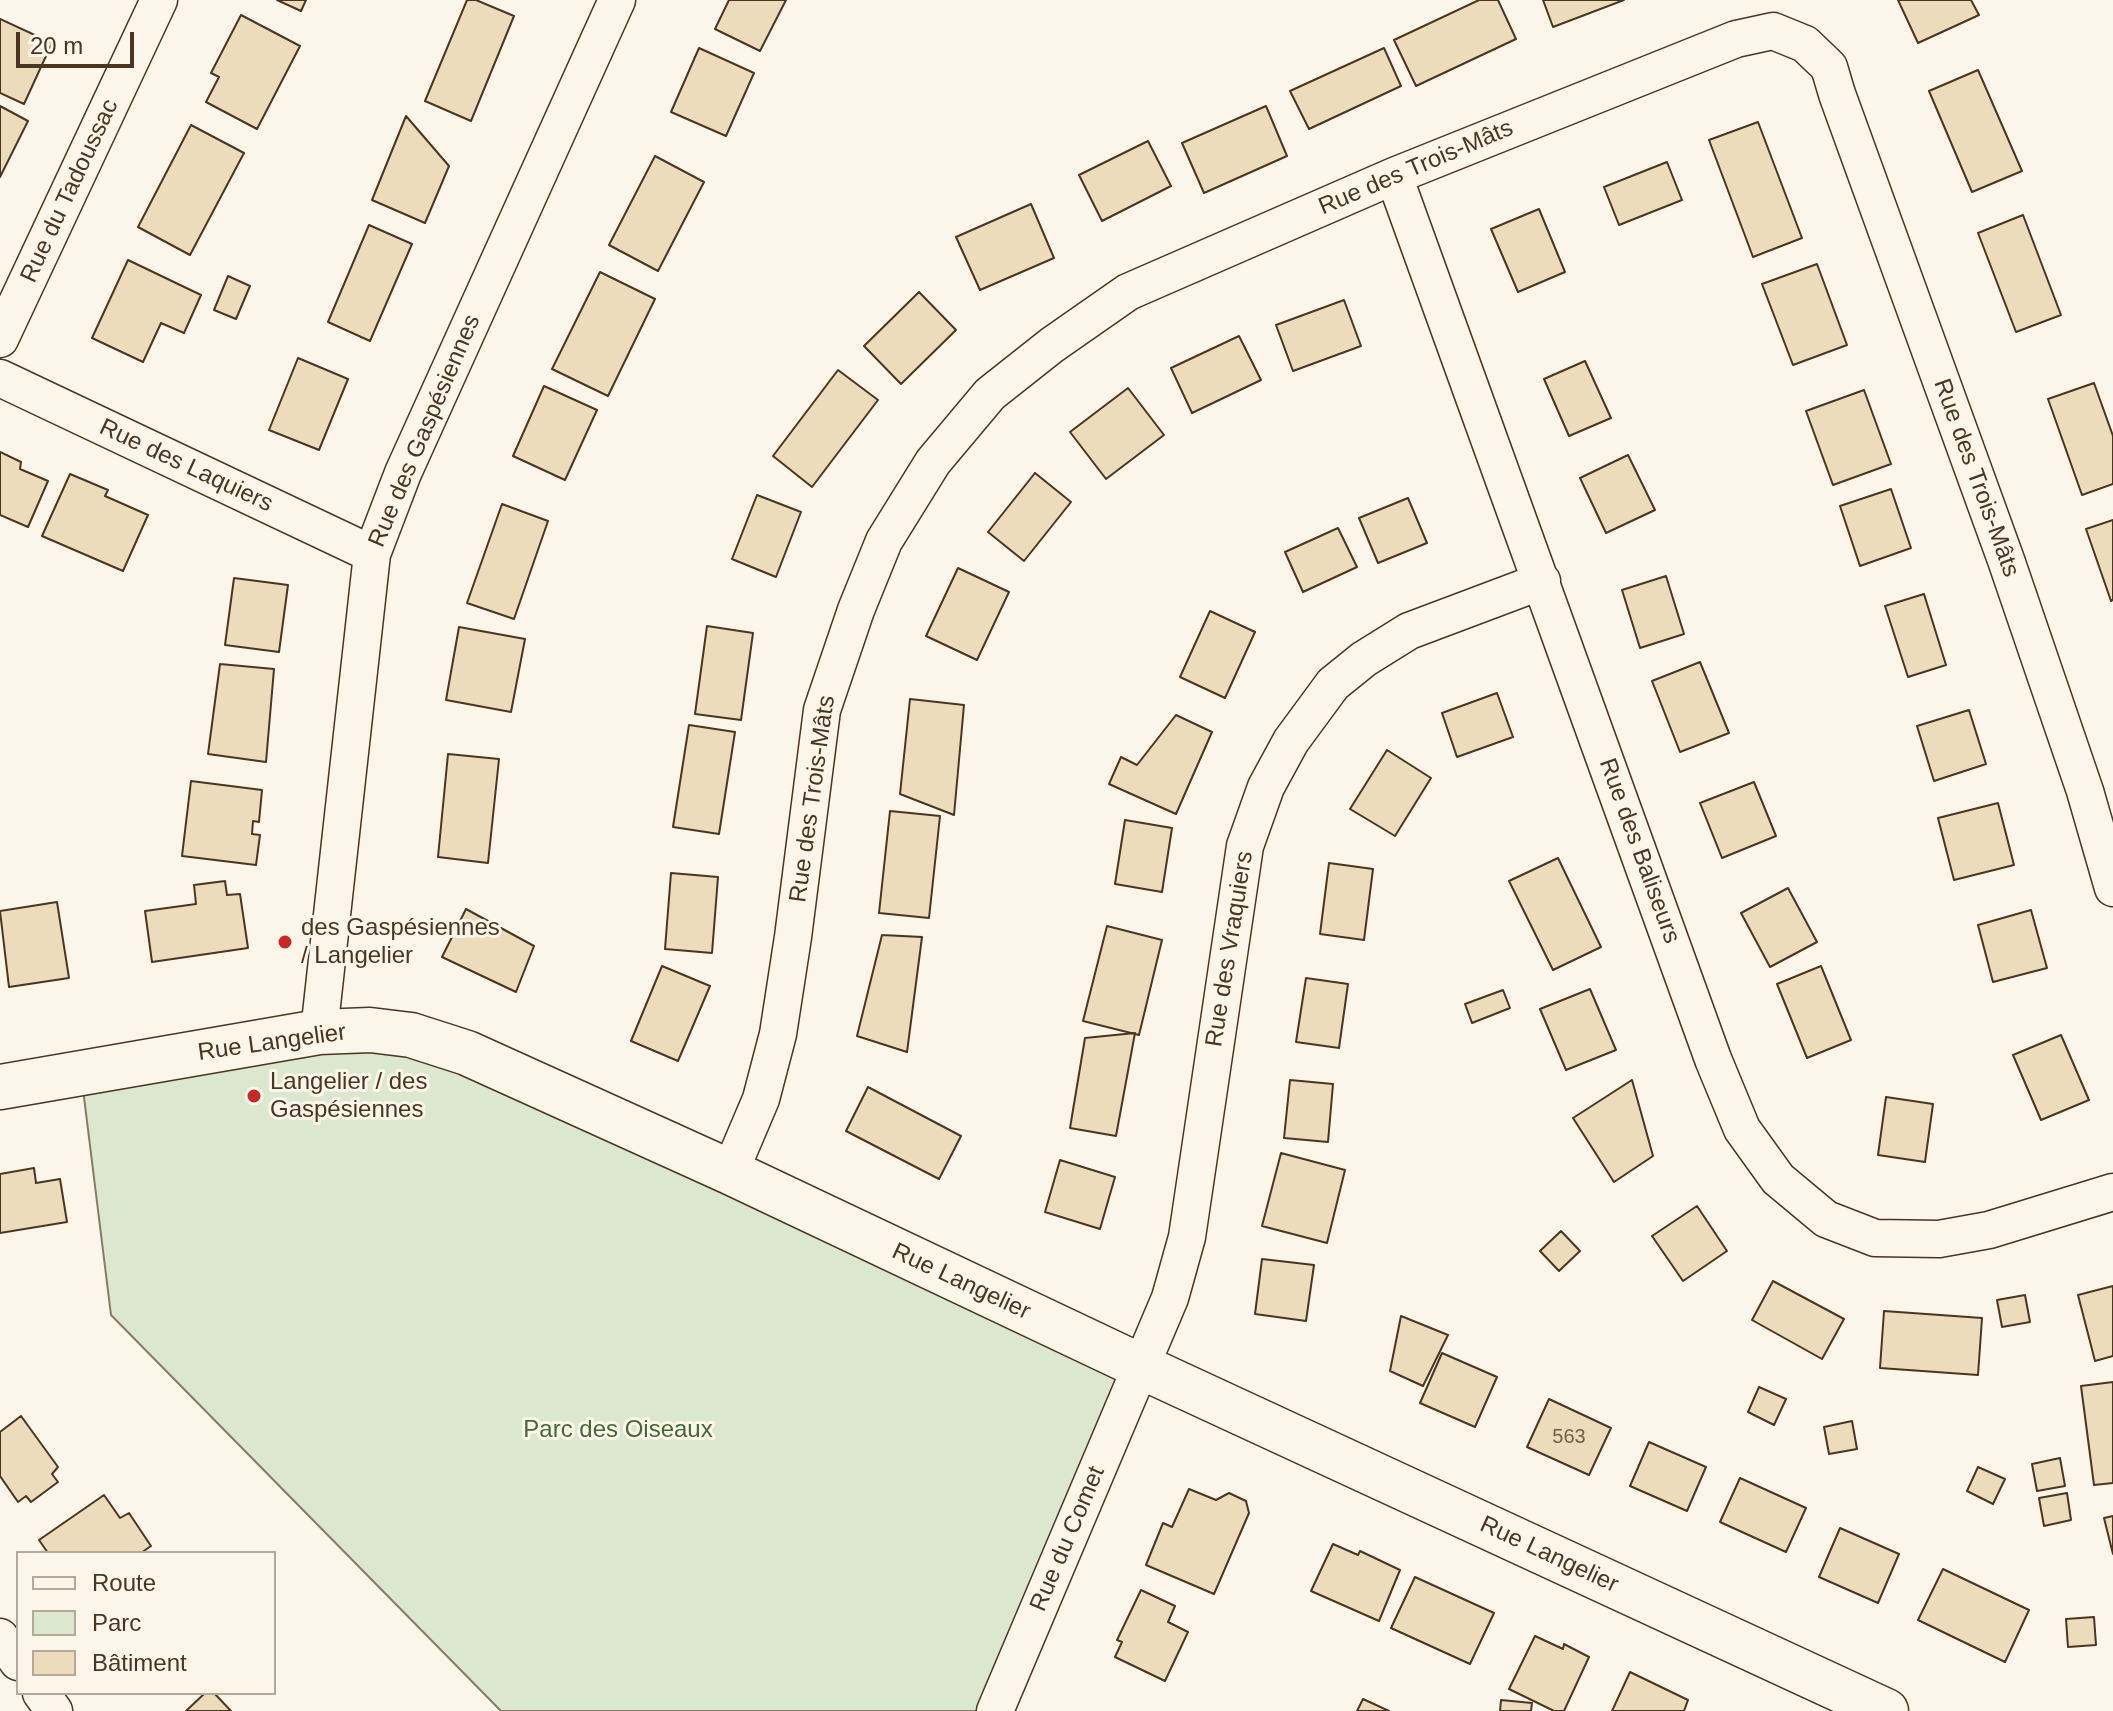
<!DOCTYPE html>
<meta charset="utf-8">
<style>
body{margin:0}
#map{position:relative;width:2113px;height:1711px;overflow:hidden;background:#fbf6e9;font-family:Helvetica,sans-serif}
canvas{display:block}
.legend{position:absolute;left:16px;top:1551px;width:260px;height:144px;box-sizing:border-box;background:#fbf6e9;border:2px solid #b4a999;margin:0;padding:10px 14px;list-style:none;font-size:24px;color:#4a3520}
.legend li{display:flex;align-items:center;gap:16px;height:40px}
.legend b{width:40px;border:2px solid #b4a999}
.scale{position:absolute;left:16px;top:32px;width:118px;height:36px;box-sizing:border-box;border:4px solid #4a3520;border-top:0;padding-left:10px;font-size:24px;line-height:28px;white-space:nowrap;color:#4a3520;-webkit-text-stroke:6px #fbf6e9;paint-order:stroke}
</style>
<div id="map">
<canvas width="2113" height="1711"></canvas>
<ul class="legend">
<li><b style="height:10px;background:#fbf6e9"></b>Route</li>
<li><b style="height:22px;background:#dce7d0"></b>Parc</li>
<li><b style="height:22px;background:#ecdcbc"></b>Bâtiment</li>
</ul>
<div class="scale">20 m</div>
</div>
<script>
const ctx = document.querySelector('canvas').getContext('2d');
ctx.lineJoin = 'round';
function fill(path, color) {
  ctx.fillStyle = color;
  ctx.fill(path, 'evenodd');
}
function toPath(rows) {
  const path = new Path2D();
  for (const r of rows) {
    path.moveTo(r[0], r[1]);
    for (let i = 2; i < r.length; i += 2) path.lineTo(r[i], r[i + 1]);
  }
  return path;
}
function stroke(path, color, width, dash) {
  ctx.strokeStyle = color;
  ctx.lineWidth = width;
  ctx.lineCap = dash ? 'butt' : 'round';
  ctx.setLineDash(dash || []);
  ctx.stroke(path);
}
function label(font, color, halo, rows, align = 'center') {
  ctx.font = font + ' Helvetica,sans-serif';
  ctx.lineWidth = 6;
  ctx.setLineDash([]);
  ctx.textBaseline = 'middle';
  ctx.strokeStyle = halo;
  ctx.fillStyle = color;
  for (const [text, x, y, turn = 0] of rows) {
    ctx.save();
    ctx.translate(x, y);
    ctx.rotate((+turn || 0) * Math.PI / 180);
    ctx.textAlign = isNaN(turn) ? turn : align;
    if (halo) ctx.strokeText(text, 0, 0);
    ctx.fillText(text, 0, 0);
    ctx.restore();
  }
}
const green = toPath([
 [370,1030,1142,1367,995,1711,501,1711,111,1315,81,1073,370,1030]
]);
fill(green, '#dce7d0');
stroke(green, '#887966', 2);
const building = toPath([
 [277,0,306,0,301,11,277,0],
 [467,0,476,0,514,16,471,121,425,101,467,0],
 [729,0,786,0,760,51,715,29,729,0],
 [1479,0,1498,0,1516,39,1416,86,1394,40,1479,0],
 [1543,0,1624,0,1553,27,1543,0],
 [1898,0,1971,0,1979,15,1918,43,1898,0],
 [241,15,300,46,257,129,206,102,219,77,211,73,241,15],
 [0,19,52,43,24,104,0,93,0,19],
 [699,48,754,73,726,136,671,112,699,48],
 [1384,48,1401,86,1309,129,1290,91,1384,48],
 [1978,70,2022,171,1972,192,1929,91,1978,70],
 [0,106,28,121,0,177,0,106],
 [1266,106,1287,156,1204,193,1182,143,1266,106],
 [406,116,449,166,425,223,372,200,406,116],
 [1758,122,1802,238,1753,257,1709,140,1758,122],
 [191,125,244,153,190,255,138,227,191,125],
 [1148,141,1171,186,1102,221,1079,175,1148,141],
 [655,156,704,182,658,271,609,245,655,156],
 [1667,162,1682,200,1619,225,1604,187,1667,162],
 [1031,204,1054,258,980,290,956,237,1031,204],
 [1539,209,1565,272,1518,292,1491,229,1539,209],
 [2023,215,2061,315,2016,332,1978,233,2023,215],
 [369,225,412,244,370,341,328,322,369,225],
 [128,260,201,295,184,333,161,323,143,362,92,338,128,260],
 [1817,264,1847,345,1793,365,1762,284,1817,264],
 [600,272,655,299,608,396,552,369,600,272],
 [228,276,250,286,236,319,214,310,228,276],
 [919,292,956,330,901,384,864,346,919,292],
 [1344,300,1361,346,1293,371,1276,325,1344,300],
 [1239,336,1261,380,1192,413,1171,368,1239,336],
 [298,358,348,379,319,450,269,430,298,358],
 [1585,361,1611,418,1569,436,1544,379,1585,361],
 [838,370,878,400,812,487,773,456,838,370],
 [2094,383,2113,436,2113,484,2082,495,2048,399,2094,383],
 [544,386,597,410,565,480,513,456,544,386],
 [1128,388,1164,435,1106,479,1070,432,1128,388],
 [1864,390,1891,464,1833,485,1806,411,1864,390],
 [0,452,21,462,20,469,48,481,28,527,0,515,0,452],
 [1628,455,1655,510,1606,533,1580,478,1628,455],
 [1035,473,1071,502,1024,561,988,532,1035,473],
 [70,474,108,490,105,496,148,515,123,571,42,536,70,474],
 [1891,489,1911,548,1860,566,1840,506,1891,489],
 [757,495,801,512,776,577,732,559,757,495],
 [1408,498,1427,543,1378,563,1359,518,1408,498],
 [502,504,548,521,514,619,467,603,502,504],
 [2113,520,2113,600,2111,601,2086,529,2113,520],
 [1338,528,1357,567,1303,592,1285,552,1338,528],
 [958,568,1009,592,977,660,926,636,958,568],
 [1666,576,1684,634,1640,648,1622,590,1666,576],
 [234,578,288,585,279,652,225,645,234,578],
 [1924,594,1946,665,1908,677,1885,606,1924,594],
 [1210,611,1255,632,1225,698,1180,677,1210,611],
 [707,626,753,633,741,720,695,714,707,626],
 [459,627,525,639,511,712,446,700,459,627],
 [1700,662,1729,733,1680,752,1652,681,1700,662],
 [220,664,274,669,266,762,208,754,220,664],
 [1497,693,1513,737,1457,757,1442,713,1497,693],
 [910,699,964,705,954,815,900,794,910,699],
 [1969,710,1986,764,1934,781,1917,726,1969,710],
 [1176,715,1212,732,1176,814,1109,784,1121,757,1137,765,1176,715],
 [689,725,735,732,719,834,673,827,689,725],
 [1387,750,1431,778,1395,836,1350,809,1387,750],
 [448,754,499,759,488,863,438,857,448,754],
 [191,781,262,790,259,822,253,821,252,834,260,835,256,865,182,856,191,781],
 [1754,782,1776,836,1722,858,1700,803,1754,782],
 [1998,803,2014,865,1954,880,1938,818,1998,803],
 [890,811,940,816,929,918,879,913,890,811],
 [1125,820,1172,828,1162,892,1115,884,1125,820],
 [1558,858,1601,947,1553,970,1509,881,1558,858],
 [1329,863,1373,869,1364,940,1320,934,1329,863],
 [671,873,718,877,712,953,665,949,671,873],
 [225,881,227,895,240,894,248,948,152,962,145,911,196,904,194,885,225,881],
 [1788,888,1817,942,1770,967,1741,913,1788,888],
 [57,902,69,978,9,987,0,911,57,902],
 [466,909,534,946,516,992,442,957,466,909],
 [2031,910,2047,968,1993,982,1978,925,2031,910],
 [1107,926,1162,940,1139,1035,1083,1021,1107,926],
 [882,935,922,937,907,1052,857,1036,882,935],
 [662,966,710,986,678,1061,631,1041,662,966],
 [1821,966,1851,1040,1807,1058,1777,984,1821,966],
 [1306,978,1348,984,1339,1048,1296,1042,1306,978],
 [1590,989,1616,1050,1566,1070,1540,1009,1590,989],
 [1503,990,1510,1008,1472,1023,1465,1004,1503,990],
 [1135,1033,1116,1136,1070,1128,1085,1038,1135,1033],
 [2061,1035,2089,1100,2041,1120,2013,1055,2061,1035],
 [1290,1080,1333,1084,1328,1142,1284,1138,1290,1080],
 [1632,1080,1653,1156,1614,1182,1573,1118,1632,1080],
 [868,1087,961,1136,939,1179,846,1131,868,1087],
 [1886,1097,1933,1104,1925,1162,1878,1155,1886,1097],
 [1281,1153,1345,1170,1327,1243,1262,1226,1281,1153],
 [1060,1160,1115,1177,1100,1229,1045,1212,1060,1160],
 [34,1168,36,1183,60,1179,67,1222,0,1233,0,1174,34,1168],
 [1697,1206,1727,1251,1683,1281,1652,1236,1697,1206],
 [1561,1231,1580,1251,1559,1271,1540,1251,1561,1231],
 [1262,1259,1314,1265,1306,1321,1255,1314,1262,1259],
 [1773,1281,1844,1319,1822,1359,1752,1320,1773,1281],
 [2113,1286,2113,1356,2095,1361,2078,1295,2113,1286],
 [2025,1295,2030,1322,2002,1327,1997,1300,2025,1295],
 [1884,1311,1982,1318,1978,1375,1880,1368,1884,1311],
 [1401,1316,1448,1335,1423,1386,1390,1371,1401,1316],
 [1442,1353,1497,1377,1475,1427,1420,1403,1442,1353],
 [2113,1382,2113,1483,2094,1485,2081,1386,2113,1382],
 [1759,1387,1786,1399,1774,1425,1748,1412,1759,1387],
 [1549,1399,1611,1428,1589,1475,1527,1447,1549,1399],
 [21,1416,58,1467,52,1474,58,1482,31,1502,26,1496,18,1502,0,1476,0,1432,21,1416],
 [1852,1421,1857,1449,1829,1454,1824,1427,1852,1421],
 [1649,1442,1706,1467,1687,1511,1630,1486,1649,1442],
 [2060,1458,2065,1486,2037,1491,2032,1464,2060,1458],
 [1978,1467,2005,1479,1993,1504,1967,1491,1978,1467],
 [1740,1478,1806,1508,1786,1552,1720,1522,1740,1478],
 [1189,1489,1216,1500,1229,1493,1246,1501,1249,1513,1214,1594,1146,1565,1163,1523,1172,1527,1189,1489],
 [2067,1493,2071,1520,2044,1526,2039,1498,2067,1493],
 [104,1495,120,1518,129,1513,151,1546,141,1553,48,1553,39,1540,104,1495],
 [2113,1516,2113,1554,2104,1518,2113,1516],
 [1840,1528,1899,1554,1878,1603,1819,1577,1840,1528],
 [1333,1544,1358,1555,1360,1551,1400,1570,1379,1621,1311,1591,1333,1544],
 [1943,1569,2029,1610,2005,1662,1918,1620,1943,1569],
 [1415,1577,1494,1613,1470,1664,1391,1628,1415,1577],
 [1141,1590,1175,1606,1168,1622,1188,1632,1165,1681,1115,1657,1122,1642,1117,1640,1141,1590],
 [2094,1617,2096,1645,2068,1647,2066,1619,2094,1617],
 [1535,1636,1563,1649,1564,1644,1589,1657,1564,1711,1554,1711,1509,1689,1535,1636],
 [1630,1672,1688,1700,1684,1711,1612,1711,1630,1672],
 [205,1693,214,1693,231,1711,186,1711,205,1693],
 [1363,1699,1389,1711,1357,1711,1363,1699],
 [1501,1700,1532,1703,1531,1711,1500,1711,1501,1700]
]);
fill(building, '#ecdcbc');
stroke(building, '#4a3520', 2);
const street = toPath([
 [1394,176,1713,1059,1742,1129,1778,1179,1826,1219,1875,1238,1939,1239,1989,1230,2113,1192],
 [0,339,159,0],
 [0,378,372,554],
 [319,1032,372,554,403,473,617,0],
 [730,1172,761,1099,778,1034,793,937,822,710,856,610,884,541,933,462,990,394,1052,345,1128,292,1394,176,1736,39,1773,31,1805,44,1829,67,1837,94,2006,560,2085,791,2113,888],
 [0,1637,18,1662],
 [41,1693,54,1711],
 [995,1711,1170,1298,1187,1237,1245,846,1266,787,1291,741,1333,684,1364,659,1409,631,1542,581]
]);
const secondary = toPath([
 [0,1087,319,1032,370,1030,411,1035,467,1053,730,1172,1142,1367,1886,1711]
]);
stroke(street, '#4a3520', 39);
stroke(secondary, '#4a3520', 47);
stroke(street, '#fbf6e9', 36);
stroke(secondary, '#fbf6e9', 44);
for (const [x, y, r, color] of [
 [285,942,8,"#c62828"],
 [254,1096,8,"#c62828"]
]) {
  const dot = new Path2D();
  dot.arc(x, y, r, 0, 2 * Math.PI);
  ctx.fillStyle = color;
  ctx.fill(dot);
  stroke(dot, '#fbf6e9', 3);
}
label('20px', '#725f47', null, [
 ["563",1569,1437]
]);
label('24px', '#4a3520', '#fbf6e9', [
 ["Rue des Trois-Mâts",1416,168,-23],
 ["Rue du Tadoussac",70,191,-65],
 ["Rue des Gaspésiennes",425,431,-67],
 ["Rue des Laquiers",186,466,25],
 ["Rue des Trois-Mâts",1976,478,70],
 ["Rue des Trois-Mâts",813,799,-82],
 ["Rue des Baliseurs",1639,851,70],
 ["Rue des Vraquiers",1230,949,-81],
 ["Rue Langelier",272,1043,-8],
 ["Rue Langelier",961,1282,25],
 ["Rue du Comet",1068,1539,-67],
 ["Rue Langelier",1549,1555,25]
]);
label('24px', '#4a3520', '#fbf6e9', [
 ["des Gaspésiennes",301,928],
 ["/ Langelier",301,956],
 ["Langelier / des",270,1082],
 ["Gaspésiennes",270,1110]
], 'left');
label('24px', '#436837', '#fbf6e9', [
 ["Parc des Oiseaux",618,1430]
]);
</script>
